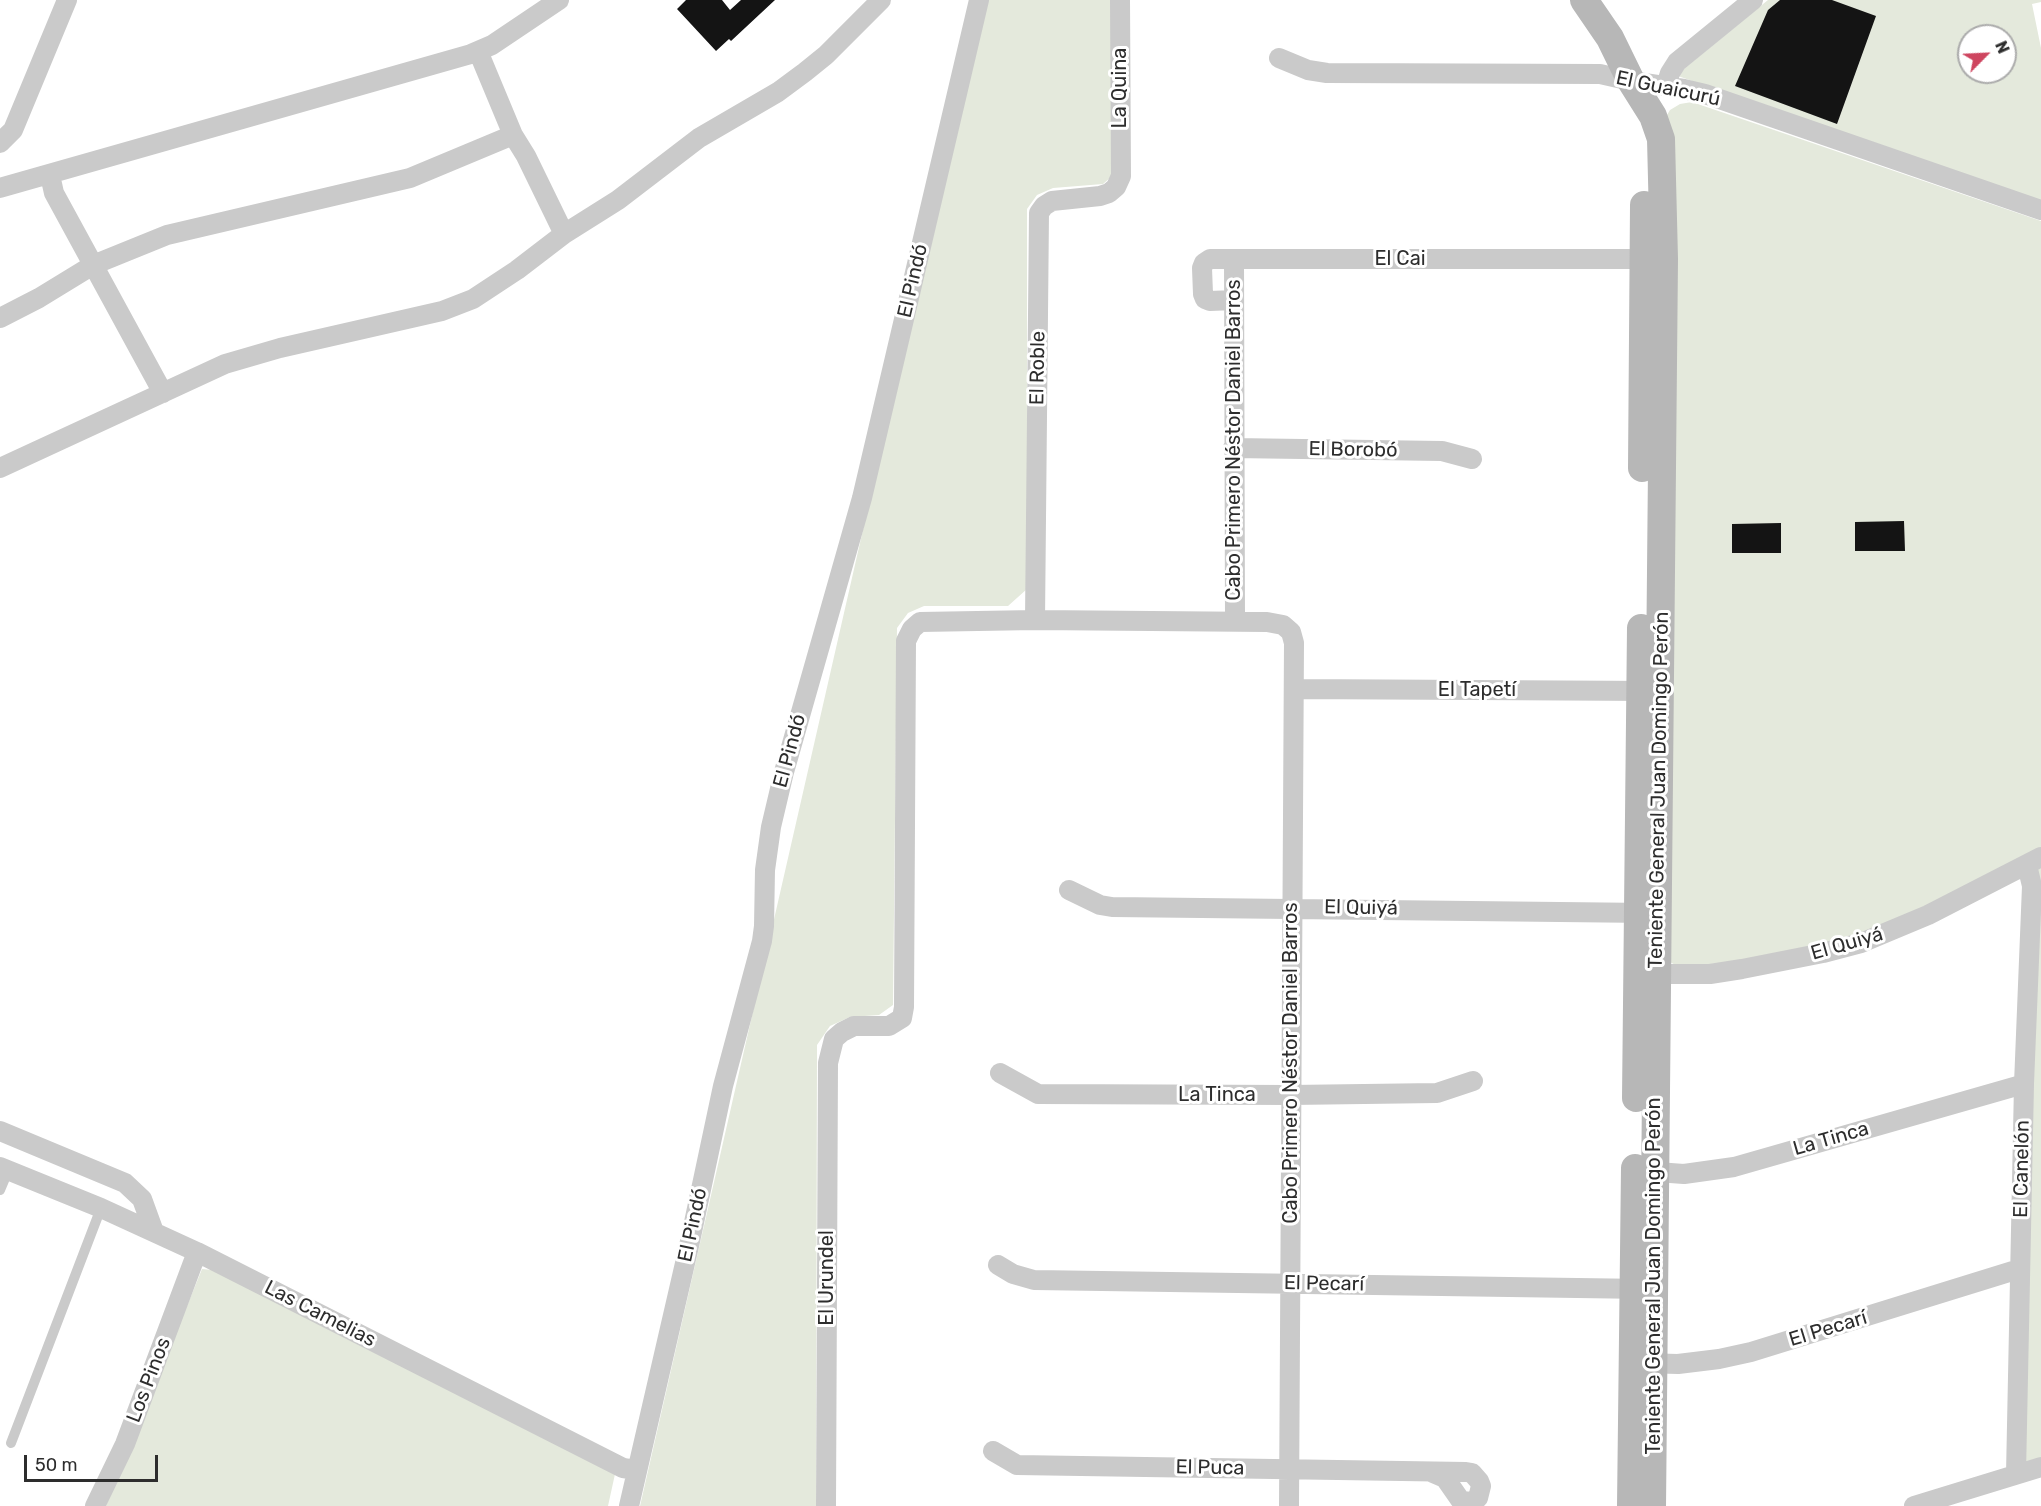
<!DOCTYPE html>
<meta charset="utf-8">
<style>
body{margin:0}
#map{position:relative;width:2041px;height:1506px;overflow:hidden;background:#fff;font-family:Rubik,sans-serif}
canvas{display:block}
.north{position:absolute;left:1957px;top:24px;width:60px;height:60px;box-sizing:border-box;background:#fff;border:2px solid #ababab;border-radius:50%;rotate:66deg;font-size:16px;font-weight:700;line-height:24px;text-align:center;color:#2d2d2d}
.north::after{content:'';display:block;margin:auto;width:21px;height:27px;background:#ce455f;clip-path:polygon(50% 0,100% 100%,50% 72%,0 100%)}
.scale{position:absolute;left:24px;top:1455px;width:134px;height:27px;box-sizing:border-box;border:3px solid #2d2d2d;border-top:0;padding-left:8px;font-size:18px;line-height:21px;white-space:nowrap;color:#2d2d2d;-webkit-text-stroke:4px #fff;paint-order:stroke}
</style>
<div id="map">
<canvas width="2041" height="1506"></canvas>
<div class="north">N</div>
<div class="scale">50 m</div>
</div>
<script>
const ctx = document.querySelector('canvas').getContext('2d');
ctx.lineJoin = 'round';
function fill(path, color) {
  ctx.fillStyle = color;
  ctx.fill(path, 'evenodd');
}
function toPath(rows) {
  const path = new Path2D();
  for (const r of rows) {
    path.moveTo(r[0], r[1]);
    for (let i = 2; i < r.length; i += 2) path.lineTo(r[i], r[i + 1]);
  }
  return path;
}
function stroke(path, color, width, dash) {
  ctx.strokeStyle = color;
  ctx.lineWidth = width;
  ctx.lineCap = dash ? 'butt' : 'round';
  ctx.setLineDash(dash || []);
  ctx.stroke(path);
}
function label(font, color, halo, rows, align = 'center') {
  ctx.font = font + ' Rubik,sans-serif';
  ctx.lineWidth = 6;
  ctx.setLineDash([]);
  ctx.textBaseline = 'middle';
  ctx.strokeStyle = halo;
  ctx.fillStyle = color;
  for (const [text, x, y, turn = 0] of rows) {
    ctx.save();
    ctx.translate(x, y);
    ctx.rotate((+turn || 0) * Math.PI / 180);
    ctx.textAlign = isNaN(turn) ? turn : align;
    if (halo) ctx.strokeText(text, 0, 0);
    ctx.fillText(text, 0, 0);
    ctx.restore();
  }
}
fill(toPath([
 [984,0,1114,0,1113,167,1111,177,1103,184,1053,188,1037,195,1027,209,1027,589,1008,606,924,606,908,613,897,628,893,1005,879,1015,850,1017,830,1026,817,1045,816,1506,640,1506],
 [1768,0,2041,0,2041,2,2032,4,2041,48,2041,203,1678,76,1685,68],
 [1969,36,2005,36,2005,72,1969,72],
 [1692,102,2041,221,2041,850,1919,914,1815,947,1733,962,1679,967,1670,962,1664,120,1670,110,1680,104],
 [2041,857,2041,1467,2016,1474,2032,886],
 [202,1269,212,1270,615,1474,608,1506,106,1506]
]), '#e4e9dc');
fill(toPath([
 [686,0,722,0,730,10,741,0,775,0,731,41,729,39,716,51,677,9],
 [1780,0,1832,0,1876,16,1837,124,1735,86,1768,10],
 [1904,521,1905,551,1855,551,1855,522],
 [1781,523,1781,553,1732,553,1732,524]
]), '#141414');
stroke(toPath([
 [0,1190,8,1171],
 [11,1443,101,1208]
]), '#cacaca', 10);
stroke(toPath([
 [478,51,513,135,526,156,564,234],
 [1279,58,1308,70,1327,73,1600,74,1631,81,1684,89,1705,94,2041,210],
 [1666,86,1670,73,1677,62,1753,0],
 [0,143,13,130,67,0],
 [50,175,54,193,163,393],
 [0,188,471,54,492,45,559,0],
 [1234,259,1235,621],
 [1234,300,1210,301,1205,299,1203,294,1202,268,1204,263,1210,259,1656,259],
 [0,318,39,298,93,265,167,235,410,178,513,135],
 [1233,448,1442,451,1472,459],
 [0,468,225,364,280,348,442,311,473,299,517,270,564,234,618,200,699,138,778,92,805,72,826,55,881,0],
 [1035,620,1039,213,1044,206,1052,201,1100,196,1109,193,1116,187,1121,176,1120,0],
 [1295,689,1652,691],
 [1069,890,1100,905,1112,907,1649,913],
 [1647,974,1710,974,1742,969,1823,953,1861,943,1928,915,2041,857],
 [1000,1073,1038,1094,1291,1095,1437,1093,1473,1081],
 [0,1131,125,1183,142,1199,154,1232],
 [0,1167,101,1208,197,1252,623,1468,636,1470],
 [1643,1171,1684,1174,1734,1167,2024,1084],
 [998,1265,1013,1274,1034,1280,1645,1289],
 [1641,1363,1678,1364,1719,1359,1751,1352,2019,1269],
 [993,1451,1017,1465,1466,1472,1472,1473,1479,1481,1481,1486,1478,1498,1473,1502,1461,1501,1445,1478,1431,1472],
 [2016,1474,2024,1084,2032,886,2027,865],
 [95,1506,125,1444,197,1252],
 [629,1506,689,1246,723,1086,762,941,764,926,765,870,771,827,784,772,862,498,979,0],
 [826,1506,828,1063,834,1039,842,1032,854,1026,889,1026,902,1018,904,1007,906,641,912,629,920,622,1035,620,1267,622,1283,625,1291,632,1294,643,1289,1506],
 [1914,1506,2041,1467]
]), '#cacaca', 20);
stroke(toPath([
 [1584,0,1610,38,1631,81,1653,116,1661,139,1664,259,1652,1506],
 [1642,468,1644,205],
 [1636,1098,1641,628],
 [1631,1506,1635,1168]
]), '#b7b7b7', 28);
label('20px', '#2d2d2d', '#fff', [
 ["La Quina",1120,88,-90],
 ["El Guaicurú",1668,89,12],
 ["El Cai",1400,259],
 ["El Pindó",913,281,-77],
 ["El Roble",1038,368,-89],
 ["Cabo Primero Néstor Daniel Barros",1234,440,-90],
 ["El Borobó",1353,450,1],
 ["El Tapetí",1477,690],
 ["El Pindó",790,751,-75],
 ["Teniente General Juan Domingo Perón",1659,790,-89],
 ["El Quiyá",1361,908,1],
 ["El Quiyá",1847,944,-16],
 ["Cabo Primero Néstor Daniel Barros",1291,1063,-90],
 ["La Tinca",1217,1095],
 ["La Tinca",1831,1139,-16],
 ["El Canelón",2022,1169,-89],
 ["El Pindó",693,1225,-78],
 ["Teniente General Juan Domingo Perón",1654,1276,-90],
 ["El Urundel",827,1278,-90],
 ["El Pecarí",1324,1284,1],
 ["Las Camelias",320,1314,27],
 ["El Pecarí",1828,1329,-17],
 ["Los Pinos",149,1380,-69],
 ["El Puca",1210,1468,1]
]);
</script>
